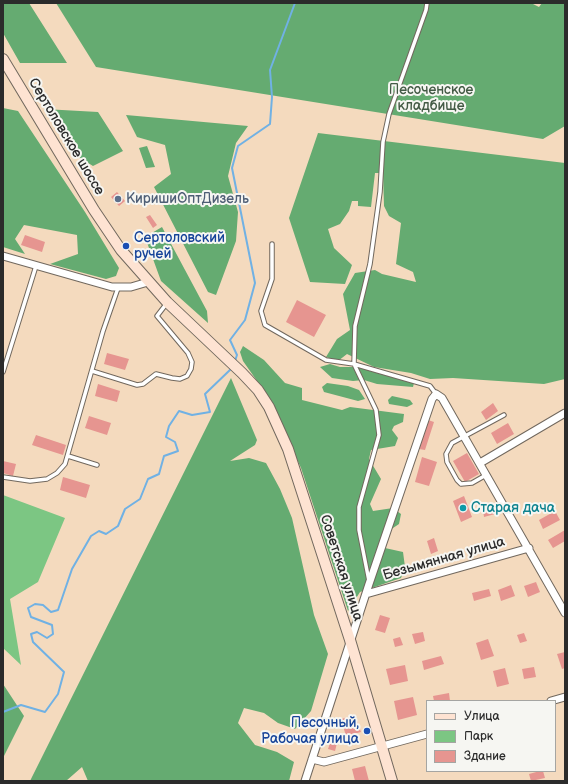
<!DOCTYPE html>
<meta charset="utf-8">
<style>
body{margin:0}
#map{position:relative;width:568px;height:784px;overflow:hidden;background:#f4dabe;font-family:"Balsamiq Sans",sans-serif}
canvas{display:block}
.frame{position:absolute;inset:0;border:4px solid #2b2b2b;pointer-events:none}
.legend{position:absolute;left:426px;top:700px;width:130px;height:72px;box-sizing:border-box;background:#f6f6f2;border:1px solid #a5a5a2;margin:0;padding:5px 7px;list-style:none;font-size:12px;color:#2b2b2b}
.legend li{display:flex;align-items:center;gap:8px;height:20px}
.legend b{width:20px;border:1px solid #a5a5a2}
</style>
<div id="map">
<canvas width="568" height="784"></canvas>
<div class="frame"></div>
<ul class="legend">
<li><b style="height:5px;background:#fee3d2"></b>Улица</li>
<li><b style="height:11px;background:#7cc683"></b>Парк</li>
<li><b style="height:11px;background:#e69590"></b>Здание</li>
</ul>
</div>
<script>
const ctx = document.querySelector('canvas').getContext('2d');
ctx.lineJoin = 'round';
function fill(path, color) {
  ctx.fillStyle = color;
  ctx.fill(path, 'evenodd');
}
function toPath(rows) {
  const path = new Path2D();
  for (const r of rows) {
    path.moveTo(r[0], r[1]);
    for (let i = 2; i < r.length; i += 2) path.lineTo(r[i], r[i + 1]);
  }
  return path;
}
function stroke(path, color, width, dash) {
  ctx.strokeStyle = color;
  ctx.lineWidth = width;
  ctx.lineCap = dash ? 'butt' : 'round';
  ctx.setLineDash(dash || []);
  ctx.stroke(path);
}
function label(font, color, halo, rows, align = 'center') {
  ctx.font = font + ' "Balsamiq Sans",sans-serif';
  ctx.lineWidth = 4;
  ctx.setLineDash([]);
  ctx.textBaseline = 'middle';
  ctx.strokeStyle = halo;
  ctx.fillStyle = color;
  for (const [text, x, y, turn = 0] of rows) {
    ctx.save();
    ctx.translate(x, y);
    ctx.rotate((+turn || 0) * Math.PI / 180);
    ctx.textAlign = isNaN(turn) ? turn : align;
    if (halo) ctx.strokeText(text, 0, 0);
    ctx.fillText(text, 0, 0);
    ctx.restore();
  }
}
fill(toPath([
 [3,495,65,518,38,582,10,599,21,665,3,648]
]), '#7cc683');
fill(toPath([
 [3,3,29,3,67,63,20,63,3,33],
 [56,3,531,3,539,7,542,3,565,3,565,126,543,139,96,67],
 [3,108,18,111,85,212,119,268,116,276,106,279,50,264,78,254,77,235,24,225,15,239,25,254,3,247],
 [44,109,98,112,123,151,93,166,72,153],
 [126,115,248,126,236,143,228,176,238,212,236,241,216,295,208,292,154,187,171,174,165,145,137,137],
 [318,133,565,163,565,379,544,384,453,378,430,379,411,373,374,367,347,354,338,361,326,357,337,339,350,330,343,294,355,273,375,270,382,274,416,282,413,272,396,264,401,223,389,216,384,206,383,173,375,173,371,207,358,206,358,201,352,201,349,211,340,224,328,229,334,248,352,265,345,284,310,282,289,218],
 [147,146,155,167,146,168,139,148],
 [162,227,207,311,208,323,161,281,145,237],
 [243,346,264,360,285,383,302,388,302,400,342,410,350,407,404,414,403,422,394,426,392,430,398,438,395,446,371,450,369,459,381,479,370,504,373,511,393,508,401,514,399,524,384,534,385,548,403,552,405,567,401,578,360,592,348,611,301,468,269,398,243,361,240,352],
 [330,364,340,367,363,367,414,383,413,387,377,384,364,380,353,381,332,378,320,367],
 [231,378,257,440,255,445,230,461,249,458,266,463,280,489,292,518,314,615,328,654,311,711,295,729,278,723,264,713,244,708,238,723,255,745,277,752,294,762,289,781,88,781,82,767,66,781,30,781],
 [327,383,348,386,359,390,365,399,358,401,324,392,322,387],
 [392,396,410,400,413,404,407,407,389,404,388,400],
 [3,684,24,716,3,758]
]), '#65ab71');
stroke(toPath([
 [235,361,237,355,230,340,245,320,255,283,232,168,238,146,270,124,272,97,270,70,295,3],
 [3,712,21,705,45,712,58,694,64,672,33,642,31,634,37,632,47,638,53,634,52,625,31,617,28,608,35,604,43,605,51,612,58,610,72,569,91,536,99,531,106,534,118,526,125,509,140,499,148,479,159,474,164,456,178,451,175,442,166,437,169,426,179,411,192,415,210,412,205,394,232,368]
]), '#70b1e4', 2);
fill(toPath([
 [117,192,125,201,119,206,111,197],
 [150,215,157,225,153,228,146,217],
 [25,235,45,242,42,252,21,245],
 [297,300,326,315,314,337,286,322],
 [107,353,129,359,125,370,104,364],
 [98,384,120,391,117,402,95,396],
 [493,403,498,411,486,420,481,412],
 [89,416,111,423,107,435,85,428],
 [428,420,434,422,425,450,419,449],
 [508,423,514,434,497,444,491,433],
 [36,435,66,445,63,455,32,445],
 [467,453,479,474,465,482,453,461],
 [422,457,437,462,429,486,415,482],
 [3,461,16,464,13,476,3,473],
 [63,477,90,485,86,498,60,490],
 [464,496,472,517,461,522,453,501],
 [494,508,495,514,484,517,483,510],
 [555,511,560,520,543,529,539,520],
 [565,530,565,541,553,548,548,540],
 [434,538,438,551,431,554,427,541],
 [536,582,540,592,528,597,524,586],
 [511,585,515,596,501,601,498,590],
 [489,589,491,596,474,601,472,593],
 [380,615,390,618,385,633,375,630],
 [423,632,425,641,415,644,412,634],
 [524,633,527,641,520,643,517,635],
 [400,637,403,645,395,647,393,639],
 [488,639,494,656,481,660,476,643],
 [565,652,565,668,562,669,557,654],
 [441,656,444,664,424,670,422,661],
 [405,665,408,681,390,685,386,669],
 [534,667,536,677,524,679,522,669],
 [505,668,509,684,497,687,493,671],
 [449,693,450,701,434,701,433,696],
 [413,697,417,715,398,720,394,701],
 [355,715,361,732,346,736,341,719],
 [332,737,338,739,335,751,328,749],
 [365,766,369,781,355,781,352,769],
 [540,771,543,771,545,778,531,781,529,774]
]), '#e69590');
const service = toPath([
 [272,244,272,279,261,311,265,325,326,360,354,364,430,386,436,394],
 [92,371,137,385,143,384,156,374,172,378,180,379,187,376,191,369,192,362,188,353,157,316,167,303],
 [3,372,36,266],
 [68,456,97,465],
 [486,475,472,483,461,484,457,480,447,462,446,454,452,443,504,415],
 [3,477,30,481,47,479,57,473,65,464,103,331,118,288],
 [369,581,359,530,359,507,379,435,376,410,354,364,355,326,370,264,380,192,383,142,389,114,426,10,427,3]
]);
const minor = toPath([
 [3,256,112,287,131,287,148,282],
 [480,463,565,413],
 [366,594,529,548],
 [551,701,565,697],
 [312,759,324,762,427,734],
 [305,781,369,584,432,399,436,394,442,398,565,613]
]);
const secondary = toPath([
 [3,59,94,210,121,250,167,302,242,373,258,390,269,407,288,449,350,640,392,781]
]);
stroke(service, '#71685e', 5.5);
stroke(minor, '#71685e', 9);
stroke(secondary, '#71685e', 12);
stroke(service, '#fff', 3.5);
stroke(minor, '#fff', 7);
stroke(secondary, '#fee3d2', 10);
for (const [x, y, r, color] of [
 [118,199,4,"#5c6f8a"],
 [126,246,4,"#1a4fb4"],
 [463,508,4,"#0f9aa8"],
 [367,731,4,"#1a4fb4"]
]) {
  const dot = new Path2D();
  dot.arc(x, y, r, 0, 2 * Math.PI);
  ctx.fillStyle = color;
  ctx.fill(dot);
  stroke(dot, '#f6f6f2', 1.5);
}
label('14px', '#435a45', '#f6f6f2', [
 ["Песоченское",431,90],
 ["кладбище",431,106]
]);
label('14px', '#2b2b2b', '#f6f6f2', [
 ["Сертоловское шоссе",66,137,59],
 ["Безымянная улица",444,559,-16],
 ["Советская улица",341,568,72]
]);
label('14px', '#4e5e75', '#f6f6f2', [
 ["КиришиОптДизель",126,199]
], 'left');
label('14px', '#164399', '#f6f6f2', [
 ["Сертоловский",134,238],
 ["ручей",134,254],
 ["Песочный,",359,723,"right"],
 ["Рабочая улица",359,739,"right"]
], 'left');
label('14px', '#0d838f', '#f6f6f2', [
 ["Старая дача",471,508]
], 'left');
</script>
